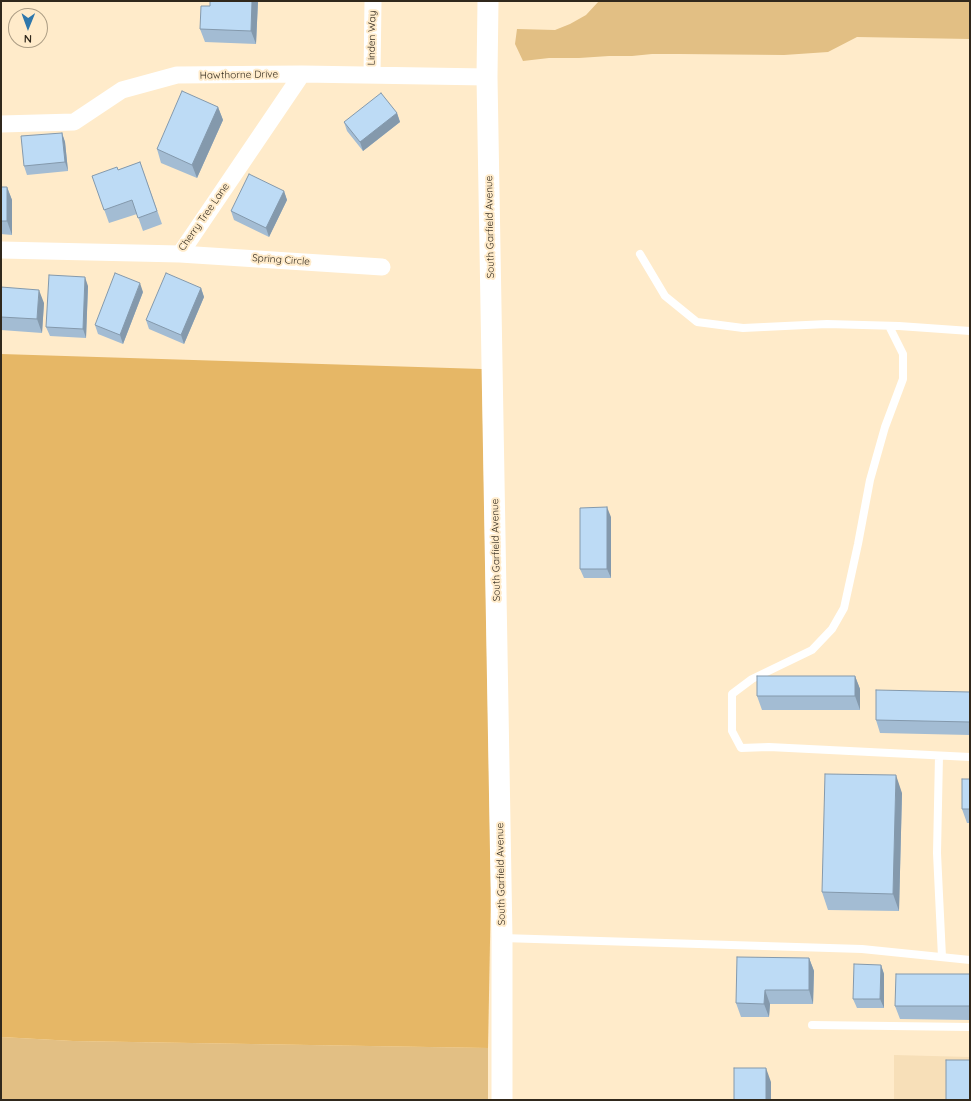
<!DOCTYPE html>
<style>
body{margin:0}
#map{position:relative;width:971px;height:1101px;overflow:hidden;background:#ffebca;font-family:Quicksand,sans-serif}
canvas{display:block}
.frame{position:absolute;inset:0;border:2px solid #30281c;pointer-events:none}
.north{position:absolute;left:8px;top:8px;width:40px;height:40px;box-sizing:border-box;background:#ffebca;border:1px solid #ac9d84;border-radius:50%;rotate:181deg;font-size:11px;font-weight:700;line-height:16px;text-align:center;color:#30281c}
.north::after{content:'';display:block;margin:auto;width:14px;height:18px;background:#2f77ab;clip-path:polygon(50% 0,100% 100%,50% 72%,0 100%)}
</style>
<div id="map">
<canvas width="971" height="1101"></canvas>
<div class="frame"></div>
<div class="north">N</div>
</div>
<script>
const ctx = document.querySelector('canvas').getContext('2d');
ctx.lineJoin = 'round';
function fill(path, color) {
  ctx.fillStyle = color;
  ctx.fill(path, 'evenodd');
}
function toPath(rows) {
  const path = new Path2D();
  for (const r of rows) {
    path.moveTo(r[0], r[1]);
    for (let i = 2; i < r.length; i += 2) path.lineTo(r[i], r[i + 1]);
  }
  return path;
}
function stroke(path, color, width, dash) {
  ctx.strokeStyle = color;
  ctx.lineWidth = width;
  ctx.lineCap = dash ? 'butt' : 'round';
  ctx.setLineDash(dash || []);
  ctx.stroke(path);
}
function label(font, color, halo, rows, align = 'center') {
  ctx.font = font + ' Quicksand,sans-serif';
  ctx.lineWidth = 4;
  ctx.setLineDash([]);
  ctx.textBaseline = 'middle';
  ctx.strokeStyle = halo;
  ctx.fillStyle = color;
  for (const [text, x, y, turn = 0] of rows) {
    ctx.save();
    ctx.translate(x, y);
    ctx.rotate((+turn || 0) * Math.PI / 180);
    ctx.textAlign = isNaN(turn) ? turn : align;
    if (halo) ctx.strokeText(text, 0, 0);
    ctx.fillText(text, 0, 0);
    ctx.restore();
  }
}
fill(toPath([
 [894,1055,970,1057,970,1100,894,1100]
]), '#f7dfb8');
fill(toPath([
 [599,1,970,1,970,39,857,37,828,52,784,55,679,54,652,54,632,56,609,56,579,58,549,58,523,61,515,44,517,29,555,30,570,24,586,15],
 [1,1037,73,1041,488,1048,488,1100,1,1100]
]), '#e2bf84');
fill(toPath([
 [1,354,482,369,491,889,488,1048,73,1041,1,1037]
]), '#e6b766');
stroke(toPath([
 [640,254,665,296,697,322,743,328,827,324,899,326,970,331],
 [889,326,903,354,903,379,885,427,870,480,858,544,844,608,832,629,812,650,752,679,732,694,732,731,741,748,769,747,970,757],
 [939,756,937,853,942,957],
 [502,938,862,949,970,960],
 [812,1025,970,1027]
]), '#fff', 8);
stroke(toPath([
 [372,75,373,1],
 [1,124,74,122,122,90,177,75,302,74,487,77],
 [1,250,180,254,302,74],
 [180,254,382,267]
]), '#fff', 17);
stroke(toPath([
 [488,1,487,77,502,938,502,1100]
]), '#fff', 21);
fill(toPath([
 [210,1,258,1,256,44,205,42,200,29,210,6],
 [218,107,223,120,197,178,161,163,157,149],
 [397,113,400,122,363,151,347,131,344,122],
 [62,133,65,142,68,171,27,175,24,166],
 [140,162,162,224,143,231,137,214,109,223,92,176,118,170],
 [1,187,7,187,12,200,12,235,1,234],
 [284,191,287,200,269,237,234,220,231,211],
 [88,286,86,338,50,336,46,327],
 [1,287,44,303,42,333,1,330],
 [201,288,204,297,184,344,149,329,146,320],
 [143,292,123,344,98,334,95,325],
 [611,517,611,578,584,578,580,569],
 [855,676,860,689,860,710,762,710,757,696],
 [970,692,970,735,880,733,876,720],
 [970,779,970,823,967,823,962,809],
 [902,793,899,911,828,910,822,892],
 [809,958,814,971,813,1004,770,1004,769,1017,741,1017,736,1003],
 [881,965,884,974,884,1008,857,1008,853,999],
 [970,974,970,1020,900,1019,895,1006]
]), '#a3bcd3');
fill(toPath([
 [252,1,258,1,256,44,251,31],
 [218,107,223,120,197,178,192,165],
 [397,113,400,122,363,151,360,142],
 [62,133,65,142,68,171,65,162],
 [7,187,12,200,12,235,7,221],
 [284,191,287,200,269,237,266,228],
 [85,277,88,286,86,338,83,329],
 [140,283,143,292,123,344,120,335],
 [201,288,204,297,184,344,181,335],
 [39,290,44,303,42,333,37,319],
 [607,507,611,517,611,578,607,569],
 [855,676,860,689,860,710,855,696],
 [896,775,902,793,899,911,893,894],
 [809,958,814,971,813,1004,809,990],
 [881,965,884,974,884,1008,880,999],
 [765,990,770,1004,769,1017,764,1004],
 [766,1068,771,1082,771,1100,766,1100]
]), '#8499ac');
const building = toPath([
 [210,1,252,1,251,31,200,29,201,6,210,6,210,1],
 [182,91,218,107,192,165,157,149,182,91],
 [381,93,397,113,360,142,344,122,381,93],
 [62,133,65,162,24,166,21,136,62,133],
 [140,162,157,211,138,218,132,200,104,210,92,176,117,167,118,170,140,162],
 [249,174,284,191,266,228,231,211,249,174],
 [1,187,7,187,7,221,1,221,1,187],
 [115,273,140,283,120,335,95,325,115,273],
 [166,273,201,288,181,335,146,320,166,273],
 [49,275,85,277,83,329,46,327,49,275],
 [1,287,39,290,37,319,1,317,1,287],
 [607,507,607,569,580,569,580,508,607,507],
 [757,676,855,676,855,696,757,696,757,676],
 [876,690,970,692,970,722,876,720,876,690],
 [825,774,896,775,893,894,822,892,825,774],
 [962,779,970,779,970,809,962,809,962,779],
 [737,957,809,958,809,990,765,990,764,1004,736,1003,737,957],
 [854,964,881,965,880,999,853,999,854,964],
 [896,974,970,974,970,1006,895,1006,896,974],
 [946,1060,970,1060,970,1100,946,1100,946,1060],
 [734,1068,766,1068,766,1100,734,1100,734,1068]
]);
fill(building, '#bddbf5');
stroke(building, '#8499ac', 1);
label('10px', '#30281c', '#ffebca', [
 ["Linden Way",372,38,-89],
 ["Hawthorne Drive",239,75,-1],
 ["Cherry Tree Lane",204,217,-55],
 ["South Garfield Avenue",490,227,-91],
 ["Spring Circle",281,260,4],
 ["South Garfield Avenue",496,550,-91],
 ["South Garfield Avenue",501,874,-91]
]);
</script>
